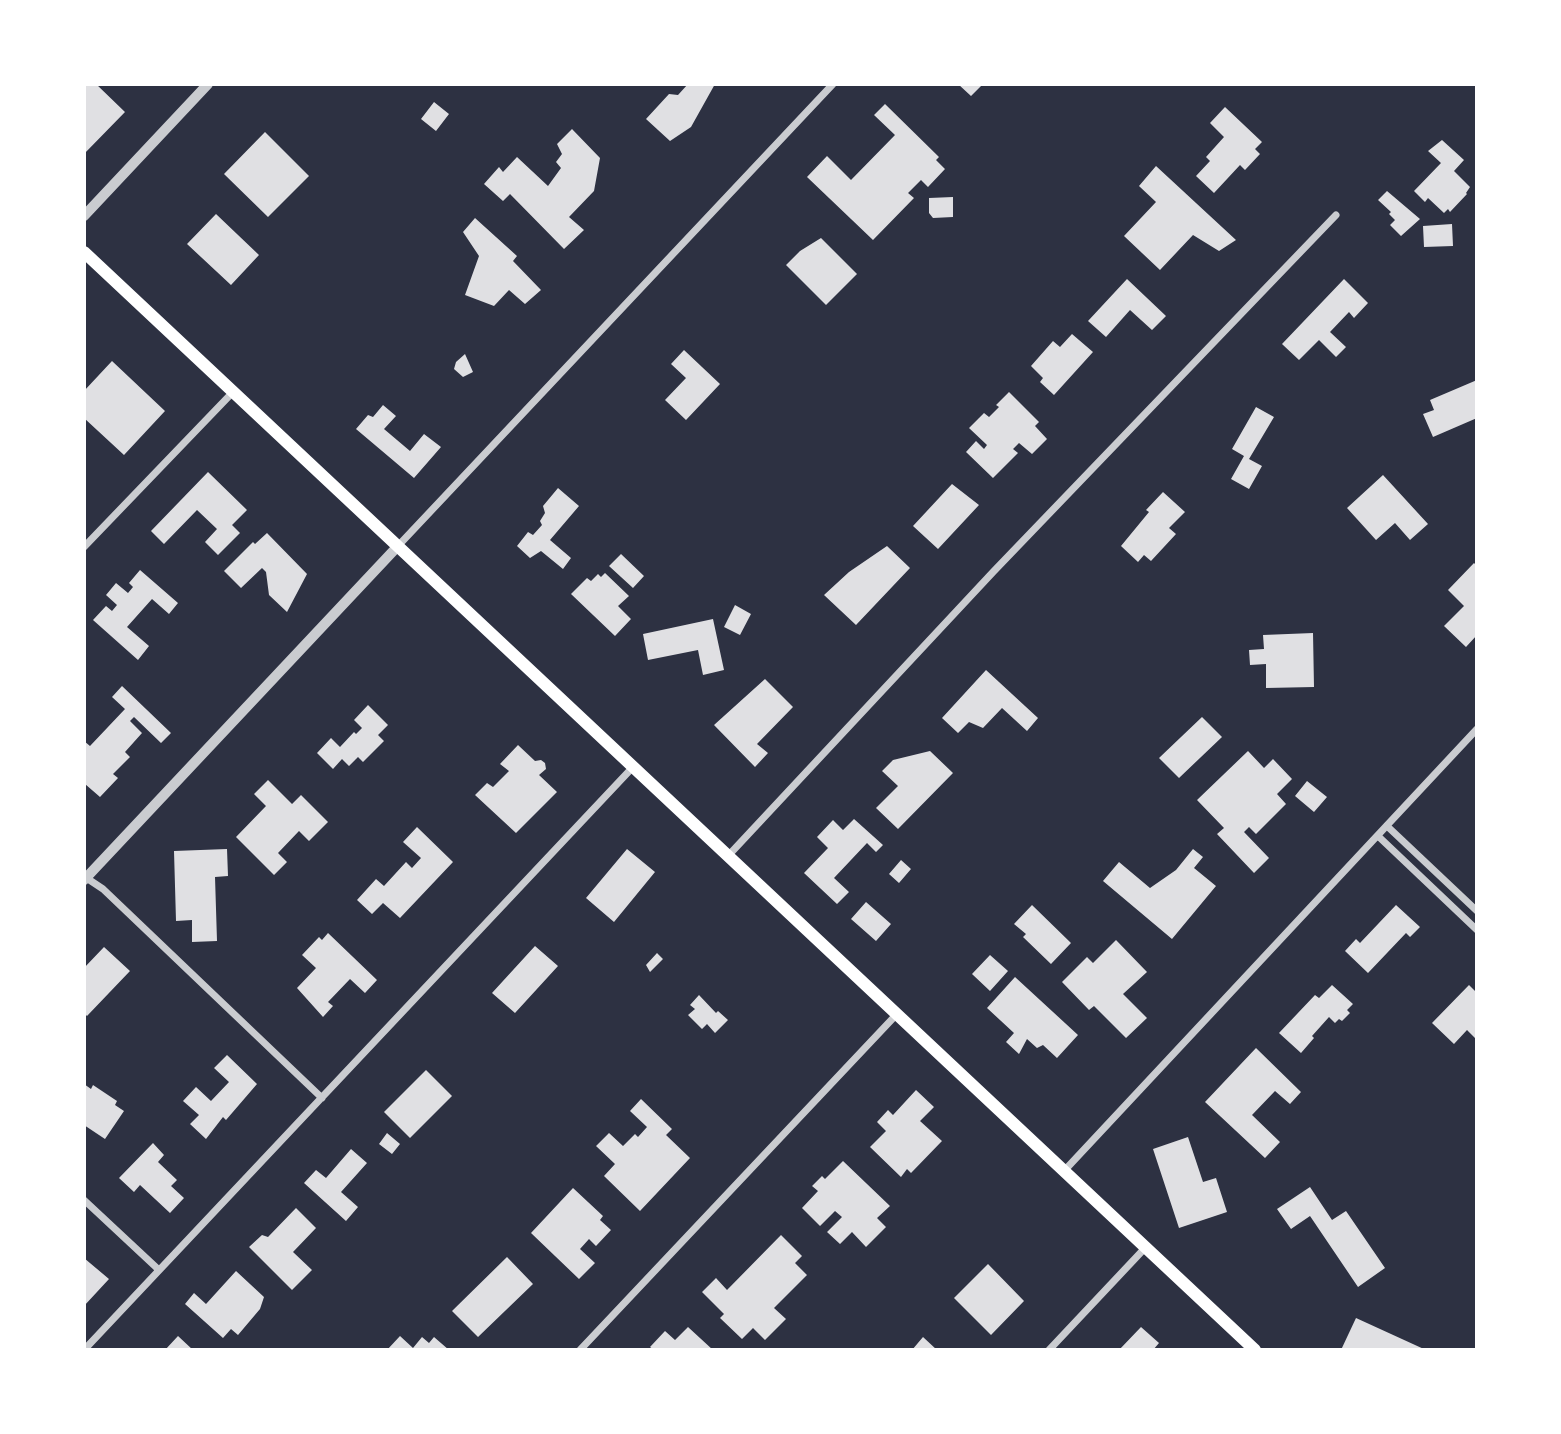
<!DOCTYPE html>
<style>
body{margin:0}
#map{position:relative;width:1561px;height:1434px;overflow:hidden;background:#2d3142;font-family:"Space Grotesk",sans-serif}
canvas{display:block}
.frame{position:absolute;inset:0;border:86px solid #fff;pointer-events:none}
</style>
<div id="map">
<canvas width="1561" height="1434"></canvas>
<div class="frame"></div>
</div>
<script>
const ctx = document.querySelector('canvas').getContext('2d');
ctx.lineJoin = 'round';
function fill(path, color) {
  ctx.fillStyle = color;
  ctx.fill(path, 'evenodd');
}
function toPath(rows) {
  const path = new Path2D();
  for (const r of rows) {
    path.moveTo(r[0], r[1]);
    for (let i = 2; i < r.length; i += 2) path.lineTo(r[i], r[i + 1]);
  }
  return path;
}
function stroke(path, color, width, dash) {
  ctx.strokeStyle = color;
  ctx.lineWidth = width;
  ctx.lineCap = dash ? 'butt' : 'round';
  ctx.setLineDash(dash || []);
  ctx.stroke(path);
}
fill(toPath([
 [84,84,96,84,125,112,84,154],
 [688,84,715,84,691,127,670,141,646,119,669,94,678,95],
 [958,84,983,84,971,96],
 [434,102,449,114,436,131,421,119],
 [885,104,939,157,936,160,945,169,928,187,921,180,908,193,914,198,873,240,807,177,827,156,851,180,895,135,874,115],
 [1225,107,1262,142,1255,149,1260,154,1245,170,1240,165,1214,193,1196,176,1210,161,1206,157,1224,137,1210,123],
 [572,129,600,158,594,191,569,217,584,230,564,249,510,194,503,201,484,184,499,167,503,172,517,157,548,186,561,168,556,162,562,154,557,144],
 [265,132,309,176,268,217,224,174],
 [1442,140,1464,160,1454,171,1470,187,1466,193,1467,194,1450,212,1448,209,1444,213,1428,198,1425,202,1414,191,1441,163,1428,151],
 [1156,166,1236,240,1219,251,1193,235,1160,270,1124,236,1156,202,1139,186],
 [1387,191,1420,219,1401,236,1390,225,1395,220,1389,214,1391,212,1378,200],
 [953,197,953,217,933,218,929,213,929,198],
 [216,214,259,255,231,285,187,244],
 [475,218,517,256,513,261,541,290,525,304,509,290,494,306,465,295,479,256,463,232],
 [1452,224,1453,246,1424,247,1423,226],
 [821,238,857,274,826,305,786,265,800,251],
 [1127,279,1166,316,1152,330,1130,310,1106,337,1088,321],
 [1344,279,1368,303,1354,318,1349,312,1330,332,1346,347,1336,357,1319,340,1299,360,1282,344],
 [1072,334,1093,352,1054,395,1040,382,1043,378,1031,366,1053,341,1060,347],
 [684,350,720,384,686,420,665,400,686,378,671,364],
 [465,354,473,372,463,377,454,369,456,362],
 [112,361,165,411,124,455,84,418,84,391],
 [1477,380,1477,418,1433,437,1423,414,1434,410,1430,400],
 [1009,392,1039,422,1035,426,1047,439,1032,454,1019,443,1013,449,1018,453,993,478,966,452,976,441,984,449,987,445,969,428,984,413,989,417,999,407,996,405],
 [383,405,396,416,384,429,410,451,424,434,441,447,414,478,356,429,368,415,373,417],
 [1256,407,1274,417,1249,459,1262,466,1249,489,1231,479,1244,456,1232,449],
 [208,472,247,510,232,525,240,533,218,555,205,542,217,529,197,510,164,544,151,531],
 [1383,475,1428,524,1410,540,1395,523,1376,540,1347,508],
 [952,484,979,505,938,549,913,526],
 [558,488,579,506,550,540,571,558,563,569,541,551,530,558,517,546,528,532,533,535,542,525,540,521,545,513,543,506],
 [1163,492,1185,512,1169,528,1176,534,1151,561,1144,555,1138,562,1121,546,1149,512,1146,510],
 [267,533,307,574,287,612,269,595,266,572,262,568,241,588,224,571,253,542,255,544],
 [887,546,910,568,856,625,824,595,849,572],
 [621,554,644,576,633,588,609,566],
 [1474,563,1477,566,1477,635,1466,647,1444,626,1464,606,1448,590],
 [140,570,178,603,169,614,152,599,127,627,149,646,138,660,93,620,106,606,112,611,117,605,106,595,116,583,128,593,133,587,129,583],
 [605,573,629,596,618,606,631,619,615,636,571,594,587,578,591,581,598,574,601,577],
 [735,605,751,614,740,635,724,627],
 [713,619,724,670,703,675,698,650,648,660,643,634],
 [1313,633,1314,687,1266,688,1266,664,1250,665,1249,650,1264,649,1263,635],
 [986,670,1038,718,1027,731,1002,708,983,728,969,722,958,733,942,718],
 [765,679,793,707,757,744,768,753,755,767,714,725],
 [122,686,171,733,161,743,134,717,130,721,142,733,125,752,130,757,113,774,118,778,100,797,85,784,84,785,84,741,90,746,125,709,112,697],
 [368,705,388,725,378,735,384,741,363,762,358,757,349,766,342,759,333,769,317,753,331,738,340,747,354,732,356,734,362,728,354,720],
 [1202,717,1222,737,1179,778,1159,758],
 [518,745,535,761,541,760,545,763,546,769,539,775,557,792,516,833,475,795,487,783,493,787,509,771,500,764],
 [930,751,953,773,898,829,876,808,898,786,882,771,893,760],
 [1248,751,1264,768,1273,759,1292,779,1277,794,1286,804,1256,834,1249,827,1244,832,1269,858,1254,873,1217,834,1224,828,1197,800],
 [268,780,292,804,301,795,328,822,309,841,299,831,278,853,287,862,274,875,236,837,266,806,254,794],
 [1307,781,1327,797,1314,812,1295,796],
 [854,819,883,845,876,852,867,843,834,878,849,892,837,904,804,873,828,848,817,837,833,820,843,830],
 [417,827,453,862,400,918,383,903,372,914,357,900,376,879,384,886,406,862,412,868,421,858,403,842],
 [227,849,228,876,215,877,217,941,192,942,192,920,176,921,174,851],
 [627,849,655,872,614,922,586,898],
 [1193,849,1203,857,1194,868,1216,886,1172,939,1103,881,1119,862,1150,888,1176,870],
 [901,860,911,869,899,883,889,874],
 [866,902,891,924,876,941,851,919],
 [1032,905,1071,943,1051,964,1023,937,1026,934,1014,924],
 [1396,905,1420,927,1410,937,1406,933,1368,973,1345,951,1356,939,1360,943],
 [328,933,377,980,365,993,350,979,328,1002,333,1006,323,1017,297,988,316,968,302,955,319,937,322,940],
 [1116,940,1147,972,1123,994,1147,1018,1126,1038,1094,1006,1089,1010,1062,982,1087,957,1093,963],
 [535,946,558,966,515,1013,492,993],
 [104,947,130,971,87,1016,84,1013,84,968],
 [657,953,663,959,650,972,646,965],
 [990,955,1008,971,990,991,972,974],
 [1015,977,1078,1035,1057,1058,1043,1045,1037,1048,1027,1039,1019,1054,1006,1042,1014,1033,987,1008],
 [1332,985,1353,1004,1347,1010,1350,1013,1342,1021,1339,1019,1335,1023,1329,1017,1312,1036,1314,1038,1301,1053,1279,1033,1315,995,1319,998],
 [1469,985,1477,993,1477,1040,1467,1030,1454,1044,1432,1023],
 [699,995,716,1013,718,1011,728,1020,715,1033,707,1024,702,1029,688,1015,695,1009,690,1005],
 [1256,1048,1301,1092,1290,1104,1275,1091,1252,1115,1280,1142,1265,1158,1205,1102],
 [227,1055,257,1084,226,1120,223,1117,206,1139,190,1124,199,1115,183,1101,196,1087,211,1101,229,1082,214,1068],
 [426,1070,452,1096,410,1138,384,1112],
 [84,1084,91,1089,93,1085,117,1101,115,1105,124,1111,105,1139,84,1125],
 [916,1090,934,1107,920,1121,942,1141,911,1173,907,1169,901,1177,870,1147,886,1131,877,1122,888,1110,893,1115],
 [641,1099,672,1129,666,1135,690,1158,640,1211,604,1176,615,1164,596,1146,609,1133,623,1146,635,1134,638,1137,647,1127,630,1111],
 [387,1133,400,1144,392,1154,379,1144],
 [1188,1137,1203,1182,1216,1178,1227,1212,1179,1228,1153,1149],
 [153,1143,164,1155,158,1162,177,1180,171,1186,184,1198,170,1213,140,1185,134,1192,119,1178],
 [351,1149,367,1163,341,1192,358,1207,346,1221,304,1183,316,1170,326,1178],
 [843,1161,890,1206,877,1218,886,1227,866,1247,852,1232,840,1244,827,1232,842,1217,835,1211,820,1226,802,1208,818,1191,812,1186,822,1176,825,1179],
 [1310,1187,1332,1220,1346,1211,1385,1268,1358,1287,1310,1216,1291,1229,1277,1209],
 [573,1188,603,1216,600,1220,611,1230,596,1246,589,1239,580,1249,595,1263,579,1279,531,1233],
 [296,1208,316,1228,293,1252,312,1270,292,1290,249,1247,262,1235,268,1237],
 [781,1235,802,1256,795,1263,807,1275,774,1308,786,1319,765,1340,753,1328,742,1339,720,1318,724,1314,702,1292,716,1278,727,1290],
 [507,1257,533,1284,478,1337,452,1311],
 [84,1258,109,1279,84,1306],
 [988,1264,1024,1301,991,1335,954,1298],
 [236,1271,264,1297,260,1309,238,1335,231,1329,223,1338,185,1304,194,1293,206,1304],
 [1356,1318,1426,1350,1341,1350],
 [688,1327,713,1350,654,1350,650,1347,665,1331,675,1340],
 [1141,1327,1159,1343,1153,1350,1119,1350],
 [178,1336,193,1350,165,1350],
 [400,1336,413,1348,422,1337,429,1343,434,1337,449,1350,387,1350],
 [923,1337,937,1350,912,1350]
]), '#e0e0e3');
stroke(toPath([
 [84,547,233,392],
 [397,547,833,84],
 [1387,826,1477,911],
 [1378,836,1477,930],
 [727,857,994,571,1336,215],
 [85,877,103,889,322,1098],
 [1064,1171,1477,729],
 [84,1200,159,1270],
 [84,1350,633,767],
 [580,1350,896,1015],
 [1049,1350,1145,1248]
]), '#caccd0', 7);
stroke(toPath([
 [84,216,208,84],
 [84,880,397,547]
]), '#caccd0', 10);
stroke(toPath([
 [84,252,1255,1350]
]), '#fff', 12);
</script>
